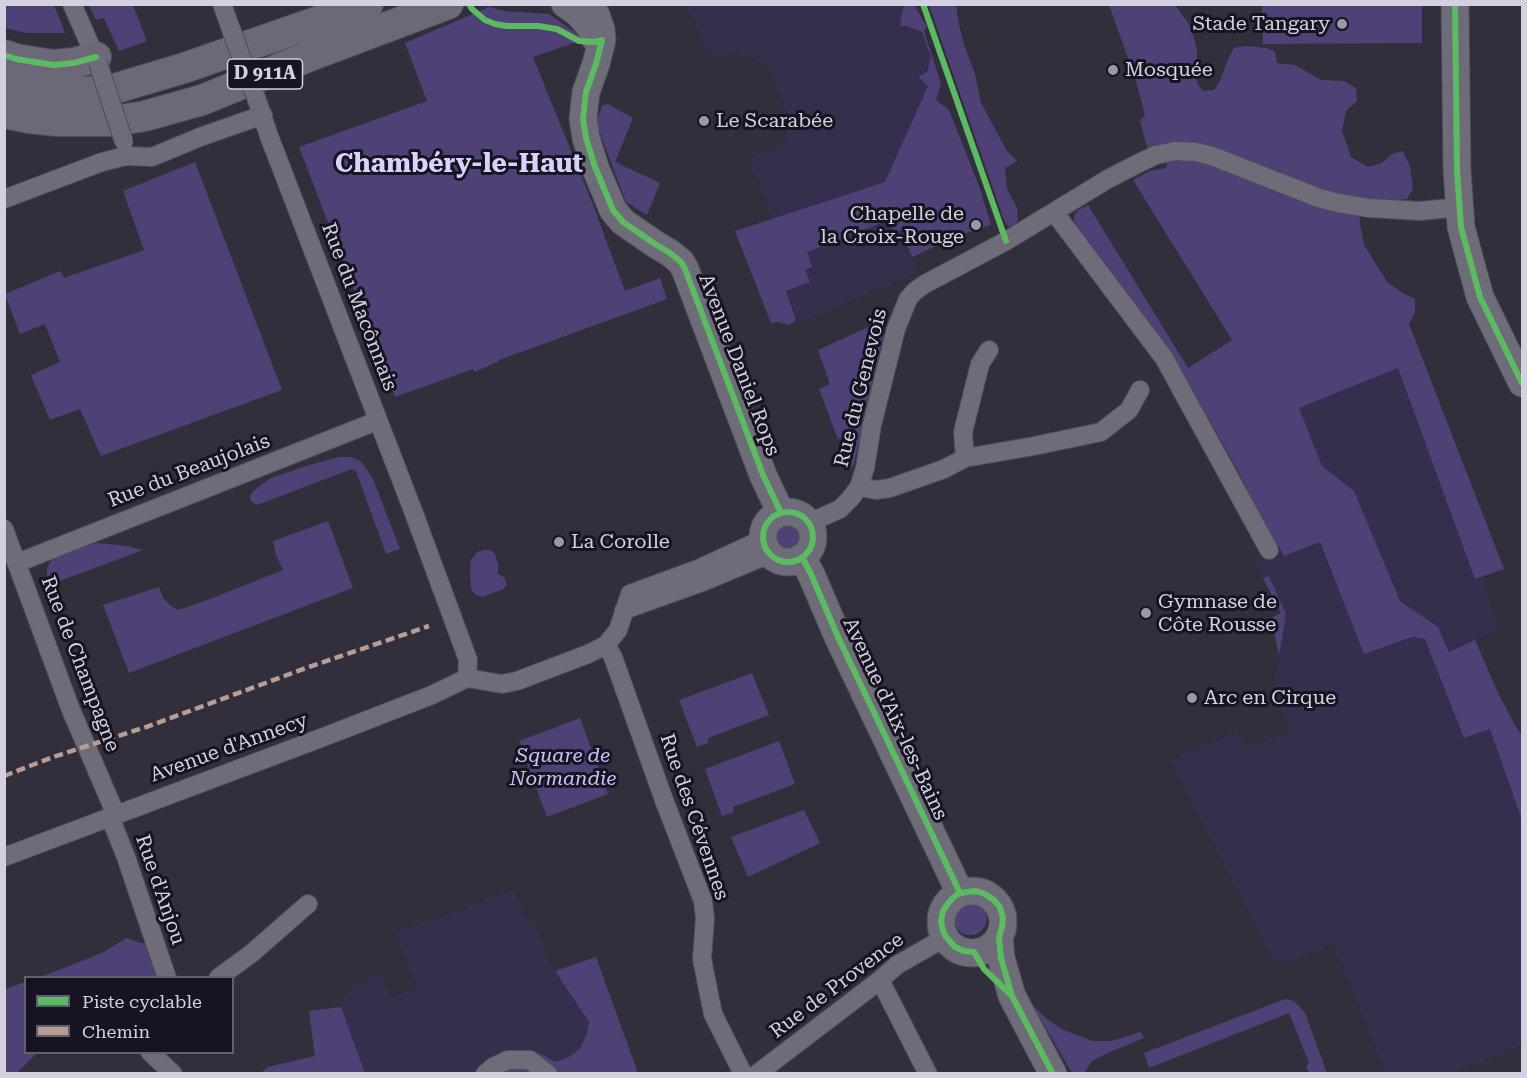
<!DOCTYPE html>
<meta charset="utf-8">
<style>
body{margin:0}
#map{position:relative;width:1527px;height:1078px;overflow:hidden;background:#322f3d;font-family:"Roboto Serif",serif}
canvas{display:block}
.frame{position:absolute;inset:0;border:6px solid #d3d0e2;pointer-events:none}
.legend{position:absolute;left:24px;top:976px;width:210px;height:78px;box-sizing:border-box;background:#161420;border:2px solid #625f6e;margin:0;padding:8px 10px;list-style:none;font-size:18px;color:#d3d0e2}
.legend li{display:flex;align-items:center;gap:12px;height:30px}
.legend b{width:30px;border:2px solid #625f6e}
</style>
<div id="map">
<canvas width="1527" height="1078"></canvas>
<div class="frame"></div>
<ul class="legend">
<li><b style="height:8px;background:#5cba63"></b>Piste cyclable</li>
<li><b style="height:8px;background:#b99d93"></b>Chemin</li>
</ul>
</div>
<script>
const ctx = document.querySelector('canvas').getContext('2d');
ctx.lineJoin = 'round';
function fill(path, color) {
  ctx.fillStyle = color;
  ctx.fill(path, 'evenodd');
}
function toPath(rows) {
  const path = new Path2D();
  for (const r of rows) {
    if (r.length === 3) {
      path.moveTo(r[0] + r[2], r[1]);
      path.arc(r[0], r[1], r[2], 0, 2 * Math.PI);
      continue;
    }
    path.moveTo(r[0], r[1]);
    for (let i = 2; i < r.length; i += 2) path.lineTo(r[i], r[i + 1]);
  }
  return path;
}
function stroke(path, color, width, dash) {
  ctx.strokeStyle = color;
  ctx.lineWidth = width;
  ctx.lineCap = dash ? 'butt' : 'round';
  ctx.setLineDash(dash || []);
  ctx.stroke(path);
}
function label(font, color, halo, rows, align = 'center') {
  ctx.font = font + ' "Roboto Serif",serif';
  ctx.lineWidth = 6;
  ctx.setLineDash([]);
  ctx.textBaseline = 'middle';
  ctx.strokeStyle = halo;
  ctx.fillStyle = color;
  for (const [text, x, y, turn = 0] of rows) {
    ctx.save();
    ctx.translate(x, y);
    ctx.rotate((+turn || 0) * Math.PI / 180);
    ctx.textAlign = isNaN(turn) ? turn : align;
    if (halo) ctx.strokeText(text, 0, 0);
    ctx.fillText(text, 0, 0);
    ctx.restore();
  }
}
fill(toPath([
 [687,5,913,5,924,31,941,84,936,100,949,110,900,230,917,273,797,323,786,291,773,219,749,159,784,144,790,121,770,70,755,58,734,53,708,54],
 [1410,323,1502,569,1483,575,1499,631,1475,640,1498,693,1516,727,1522,736,1522,1046,1446,1073,1386,1073,1333,944,1275,965,1255,924,1170,761,1238,731,1244,748,1290,731,1274,684,1279,655,1271,618,1281,613,1253,557,1279,545,1284,556,1320,542,1364,653,1412,637,1425,639,1438,627,1432,622,1383,637,1257,377,1382,330],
 [514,890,527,923,534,921,550,964,589,1022,587,1033,580,1049,569,1057,555,1062,497,1059,473,1073,365,1073,341,1007,347,991,353,985,382,975,391,997,417,988,396,933]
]), '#352e4d');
fill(toPath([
 [5,4,54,5,65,33,27,33,5,28],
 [89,5,133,5,147,41,119,51,104,18,96,20],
 [905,5,914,5,927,27,924,31,941,84,936,100,949,110,979,186,991,225,958,236,912,257,901,230,894,233,889,220,807,252,812,267,805,270,810,282,786,291,796,320,789,325,778,322,771,323,735,231,885,182,928,86,918,77,927,72,931,57,922,32,907,26,900,26,902,12],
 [929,5,961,5,956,6,959,25,963,42,975,74,981,103,1007,151,1017,161,1005,168,1007,189,1017,208,1018,221,1014,225,1009,227,1004,220],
 [1109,5,1175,5,1191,27,1197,50,1197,83,1203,91,1214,90,1220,81,1228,59,1234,48,1245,46,1267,48,1275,52,1277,63,1295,65,1321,80,1344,81,1356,88,1357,101,1346,111,1342,131,1351,157,1368,167,1382,163,1392,154,1403,151,1410,166,1413,189,1407,199,1384,201,1359,198,1360,223,1364,245,1387,282,1403,293,1415,299,1415,313,1409,324,1504,569,1475,579,1398,368,1299,408,1322,466,1354,491,1400,601,1438,627,1449,652,1475,640,1498,693,1516,727,1522,736,1522,820,1490,729,1464,738,1425,639,1412,637,1364,654,1320,542,1284,556,1279,546,1276,547,1239,473,1178,364,1139,310,1075,225,1074,219,1075,214,1078,210,1088,205,1188,368,1232,340,1133,180,1150,171,1166,168,1169,156,1148,151,1140,121,1145,115,1135,77],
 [1262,5,1422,5,1422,43,1263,44],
 [489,7,504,11,549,14,585,39,533,57,593,205,625,291,660,278,667,299,499,360,499,361,475,372,473,369,395,397,299,147,427,101,405,43],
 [608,104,633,118,615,162,660,183,647,215,626,202,596,123,602,106],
 [195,162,282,390,101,456,80,409,50,420,31,375,60,362,45,324,20,334,5,294,60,271,64,278,144,250,123,191],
 [877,323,880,324,884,333,854,464,850,469,845,470,841,466,841,461,848,456,852,435,838,439,819,389,830,384,818,350],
 [339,457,351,457,360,461,366,468,373,479,400,549,386,554,356,471,352,469,257,505,251,501,250,496,253,491,271,478,309,465],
 [787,536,19],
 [328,521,353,588,129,673,103,605,159,587,163,598,171,606,178,610,205,601,283,570,276,555,273,541],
 [97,543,127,546,143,550,49,585,47,580,47,568,52,559,73,549],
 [484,550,490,550,495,554,498,564,498,574,504,577,507,585,503,589,483,597,476,595,471,589,470,568,471,560,477,552],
 [1269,576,1286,614,1279,655,1271,618,1281,613,1263,578],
 [752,673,769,715,708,738,708,743,697,747,679,700],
 [580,718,608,794,547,817,519,741],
 [779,741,795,784,733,807,734,812,722,816,705,769],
 [804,810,820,843,748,877,731,837],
 [970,918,17],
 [126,938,141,943,150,944,162,978,38,978,102,953],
 [596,957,638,1073,473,1074,497,1059,533,1052,541,1054,555,1062,569,1057,580,1049,587,1033,589,1022,555,971],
 [25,982,26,1052,37,1053,17,1073,5,1073,5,989],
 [1285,999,1291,1000,1296,1003,1305,1013,1327,1073,1309,1073,1306,1066,1309,1063,1289,1013,1149,1068,1144,1053],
 [1033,1006,1048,1020,1064,1030,1092,1041,1111,1041,1141,1032,1144,1038,1110,1052,1092,1061,1084,1073,1072,1073],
 [341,1007,365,1073,261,1073,268,1067,315,1056,309,1011]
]), '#4f4175');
const street = toPath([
 [72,4,98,63],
 [222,4,232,32],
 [258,103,269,136,415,516,460,638,468,660,467,678],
 [4,199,102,162,126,156,152,157,200,137,263,115],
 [1054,212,1164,358,1269,550],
 [965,458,963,432,980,364,989,350],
 [859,487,876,490,890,488,944,469,965,458,1034,446,1101,432,1129,410,1140,390],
 [809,523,840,509,850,499,859,487,865,468,872,425,896,329,908,299,915,291,925,284,1006,241,1108,179,1139,163,1156,155,1175,151,1196,152,1212,156,1319,198,1338,203,1369,208,1420,211,1460,207],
 [4,529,71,710,116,815],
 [17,563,377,421],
 [624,610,705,581,770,554],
 [606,645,613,657,664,800,703,901,705,918,702,959,713,1014,743,1074],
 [110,817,126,857,167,978],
 [4,857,321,738,432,695,467,678,502,684,517,681,588,654,606,645,618,630,630,594,698,569,763,539],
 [218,978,252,953,308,904],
 [880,980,928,1074],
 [150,1052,173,1074],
 [485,1074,493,1067,508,1060,530,1060,548,1074],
 [757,1074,880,980,897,965,946,937]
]);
const secondary = toPath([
 [565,4,579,14,590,27,594,37],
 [590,4,596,15,601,29,602,40,596,64,586,92,583,119,586,138,595,167,613,210,623,222,655,244,670,253,681,262,685,269,763,475,781,513],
 [1455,4,1457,170,1461,227,1480,297,1522,383],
 [788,537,25],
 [802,557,811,574,838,637,960,893],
 [972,922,31],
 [999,937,1001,958,1012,996,1053,1074]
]);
const primary = toPath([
 [4,55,16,59,53,65,74,63,96,57],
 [4,86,37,90,79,92,107,91,184,68,368,4],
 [4,113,29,118,57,121,115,121,145,116,202,100,310,56,448,4]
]);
stroke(street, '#4f4d59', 20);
stroke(secondary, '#4f4d59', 29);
stroke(primary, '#4f4d59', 32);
stroke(street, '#6e6c79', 18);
stroke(secondary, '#6e6c79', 27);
stroke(primary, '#6c6878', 30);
const streetBridge = toPath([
 [232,32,258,103],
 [98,63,124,142]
]);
stroke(streetBridge, '#4f4d59', 20, []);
stroke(streetBridge, '#6e6c79', 18);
stroke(toPath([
 [4,776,53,757,149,726,306,668,429,626]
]), '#b99d93', 4.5, [9, 4.5]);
stroke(toPath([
 [469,4,472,9,485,20,495,24,507,26,538,26,557,29,579,41,595,42,602,40,596,64,586,92,583,119,586,138,595,167,613,210,623,222,655,244,670,253,681,262,685,269,763,475,781,513],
 [923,4,1006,241],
 [1455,4,1457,170,1461,227,1480,297,1522,383],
 [4,55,16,59,53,65,74,63,96,57],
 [788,537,25],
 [802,557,811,574,838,637,960,893],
 [1012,996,984,969,974,952,964,951,955,947,946,937,943,931,941,921,943,911,949,902,956,895,966,892,976,891,985,894,994,900,1000,907,1003,918,1002,927,999,937,1001,958,1012,996,1053,1074]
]), '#5cba63', 6);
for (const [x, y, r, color] of [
 [1342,24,6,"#9b98a8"],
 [1113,70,6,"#9b98a8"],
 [704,121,6,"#9b98a8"],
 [976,225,6,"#9b98a8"],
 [559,542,6,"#9b98a8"],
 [1146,613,6,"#9b98a8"],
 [1192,698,6,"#9b98a8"]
]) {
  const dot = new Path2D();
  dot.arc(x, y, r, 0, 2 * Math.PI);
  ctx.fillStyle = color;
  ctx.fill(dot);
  stroke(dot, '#161420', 2);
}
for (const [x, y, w] of [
 [265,74,75]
]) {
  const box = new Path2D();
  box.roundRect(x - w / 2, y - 15, w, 30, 4.5);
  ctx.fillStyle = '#161420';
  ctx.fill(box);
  stroke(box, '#d3d0e2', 1.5);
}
label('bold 18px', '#d3d0e2', null, [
 ["D 911A",265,74]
]);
label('20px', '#d3d0e2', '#161420', [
 ["Stade Tangary",1330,24,"right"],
 ["Mosquée",1125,70],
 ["Le Scarabée",716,121],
 ["Chapelle de",964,214,"right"],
 ["la Croix-Rouge",964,237,"right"],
 ["La Corolle",571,542],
 ["Gymnase de",1158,602],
 ["Côte Rousse",1158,625],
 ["Arc en Cirque",1204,698]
], 'left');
label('20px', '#d3d0e2', '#161420', [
 ["Rue du Macônnais",359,307,69],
 ["Avenue Daniel Rops",739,365,69],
 ["Rue du Genevois",861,388,-76],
 ["Rue du Beaujolais",189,471,-21],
 ["Rue de Champagne",80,664,69],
 ["Avenue d'Aix-les-Bains",895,719,65],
 ["Avenue d'Annecy",229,748,-20],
 ["Rue des Cévennes",694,817,71],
 ["Rue d'Anjou",160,890,71],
 ["Rue de Provence",837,986,-37]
]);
label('italic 20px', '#cdc1fc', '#161420', [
 ["Square de",563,756],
 ["Normandie",563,779]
]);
label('bold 26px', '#dad1fd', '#161420', [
 ["Chambéry-le-Haut",459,164]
]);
</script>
